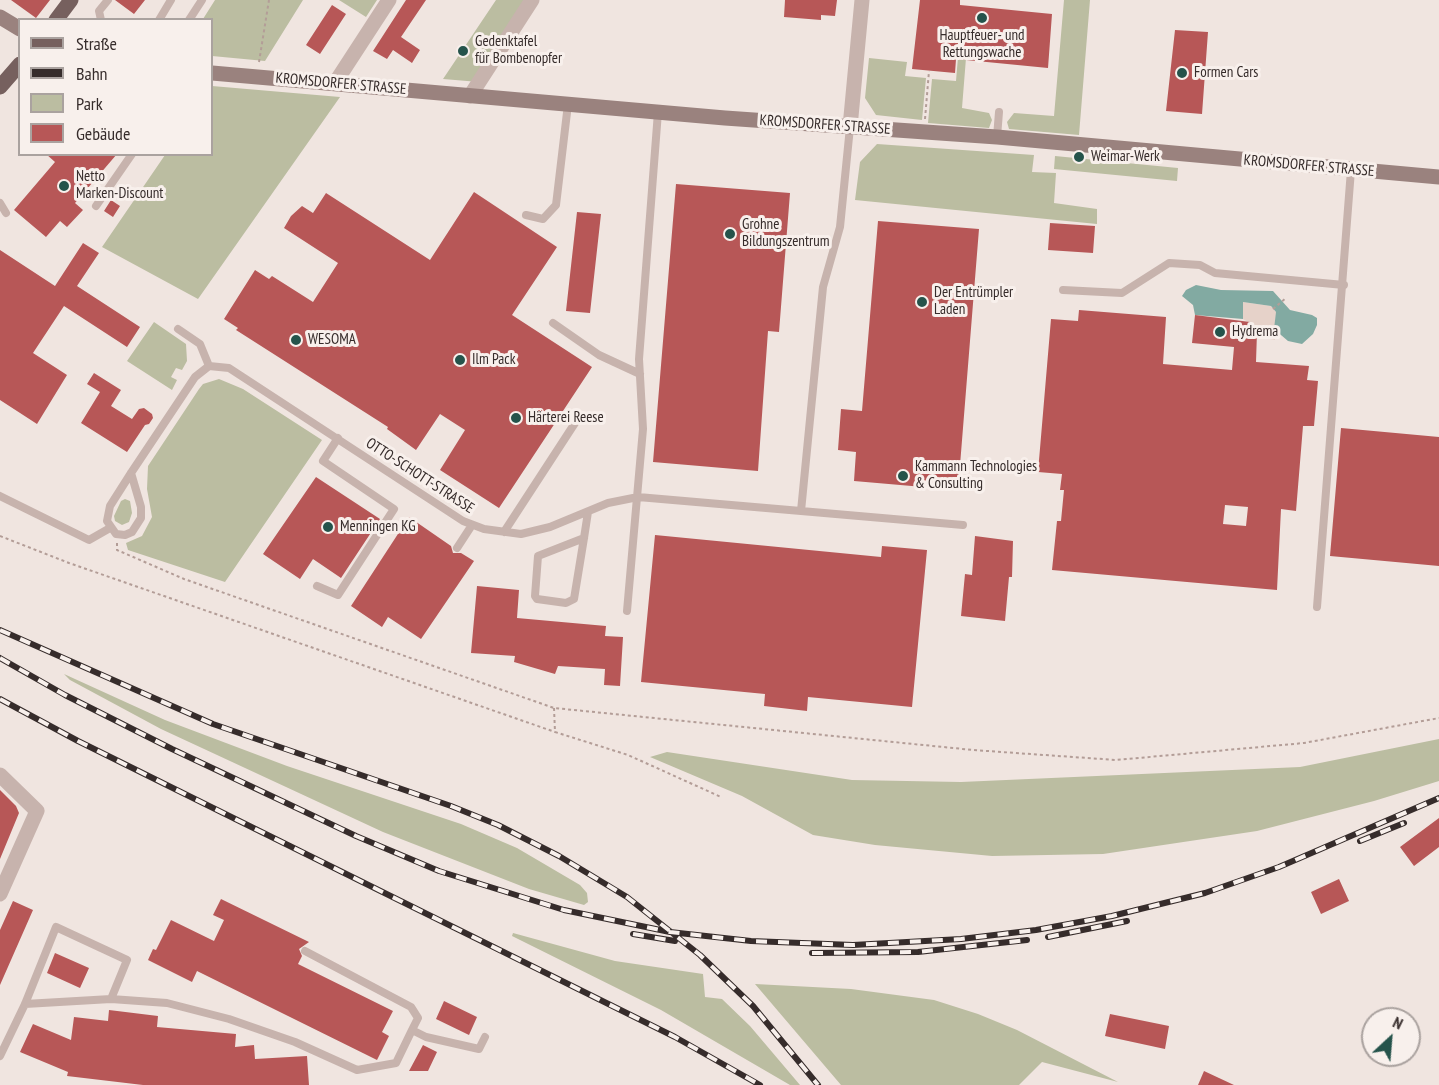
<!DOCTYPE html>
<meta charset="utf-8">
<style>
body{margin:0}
#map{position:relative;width:1439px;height:1085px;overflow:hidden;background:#f0e5e0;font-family:"PT Sans Narrow",sans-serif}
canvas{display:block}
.legend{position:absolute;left:18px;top:18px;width:195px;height:138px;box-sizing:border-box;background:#f8f0ec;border:2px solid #aaa29f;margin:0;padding:8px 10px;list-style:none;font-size:18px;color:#362c2b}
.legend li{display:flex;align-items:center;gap:12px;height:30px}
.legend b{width:30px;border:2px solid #aaa29f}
.north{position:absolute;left:1361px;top:1007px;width:60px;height:60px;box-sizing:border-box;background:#f8f0ec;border:2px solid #aaa29f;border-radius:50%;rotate:26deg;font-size:16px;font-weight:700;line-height:24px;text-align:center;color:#362c2b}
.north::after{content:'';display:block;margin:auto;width:21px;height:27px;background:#25534b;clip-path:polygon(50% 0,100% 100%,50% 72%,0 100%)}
</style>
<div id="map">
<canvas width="1439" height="1085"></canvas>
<ul class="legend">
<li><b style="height:8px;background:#76605e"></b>Straße</li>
<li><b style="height:8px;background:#362c2b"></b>Bahn</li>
<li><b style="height:16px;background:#bbbda1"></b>Park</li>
<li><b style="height:16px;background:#b75757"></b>Gebäude</li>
</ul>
<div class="north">N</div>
</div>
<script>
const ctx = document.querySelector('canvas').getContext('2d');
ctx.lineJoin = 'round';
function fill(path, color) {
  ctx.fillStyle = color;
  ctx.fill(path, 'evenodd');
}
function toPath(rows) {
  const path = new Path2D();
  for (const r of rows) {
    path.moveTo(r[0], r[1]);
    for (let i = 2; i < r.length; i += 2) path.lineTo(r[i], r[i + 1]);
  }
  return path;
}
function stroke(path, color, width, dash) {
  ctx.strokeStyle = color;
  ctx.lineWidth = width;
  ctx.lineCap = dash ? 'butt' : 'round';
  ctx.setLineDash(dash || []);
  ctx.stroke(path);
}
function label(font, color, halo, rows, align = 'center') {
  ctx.font = font + ' "PT Sans Narrow",sans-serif';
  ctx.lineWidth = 6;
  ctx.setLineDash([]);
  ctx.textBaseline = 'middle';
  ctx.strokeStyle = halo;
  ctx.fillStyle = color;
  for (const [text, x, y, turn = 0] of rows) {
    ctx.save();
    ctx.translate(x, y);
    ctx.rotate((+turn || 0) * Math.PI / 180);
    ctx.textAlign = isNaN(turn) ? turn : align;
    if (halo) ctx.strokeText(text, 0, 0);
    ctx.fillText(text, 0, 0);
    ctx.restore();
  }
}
fill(toPath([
 [215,0,303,0,265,61,212,56,212,20,203,19],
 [339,0,377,0,366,17],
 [496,0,532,0,479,82,443,79],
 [1064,0,1090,0,1079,135,1009,129,1007,122,1014,113,1054,116],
 [958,57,966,58,962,108,989,113,992,120,989,128,928,123,932,79,956,81],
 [869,58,907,62,905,76,926,78,922,120,876,115,865,98],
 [212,86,340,97,198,299,102,247,165,155,212,154],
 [877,144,1034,155,1032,172,1056,173,1054,203,1097,209,1097,224,855,200,860,162],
 [1055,156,1178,168,1177,181,1054,169],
 [154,322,186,344,187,361,182,370,176,368,171,377,177,380,172,390,127,361],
 [219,379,243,389,322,440,225,582,128,550,126,543,142,536,152,517,147,489,148,466,199,389,203,384],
 [125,499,130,501,132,513,129,522,122,525,115,521,114,516,121,501],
 [64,674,165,720,287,766,461,824,517,848,580,885,587,893,588,902,584,905,529,889,383,832,161,729,70,680],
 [1439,739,1439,781,1374,801,1257,831,1103,854,992,856,875,845,813,835,742,796,650,757,667,752,852,780,961,782,1300,767],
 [513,933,615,961,703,974,705,997,722,999,750,1026,800,1085,790,1085,661,1010,512,936],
 [755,984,851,989,934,1000,978,1014,1017,1030,1118,1082,1042,1062,1019,1085,841,1085]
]), '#bbbda1');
fill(toPath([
 [1243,302,1271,306,1276,312,1275,340,1258,336,1253,325,1243,319]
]), '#e6d2c9');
fill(toPath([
 [1196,285,1221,290,1273,291,1290,310,1312,315,1317,318,1317,325,1313,334,1302,344,1288,341,1274,329,1276,312,1271,306,1243,302,1243,319,1195,315,1193,305,1182,296,1186,290]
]), '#82aaa2');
fill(toPath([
 [11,0,50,0,36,18],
 [115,0,145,0,134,14],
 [406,0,426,0,401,37,420,50,412,63,393,50,387,59,373,51],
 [785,0,837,0,835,16,821,15,821,20,784,17],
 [920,0,960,0,960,5,1052,14,1048,68,956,59,955,73,912,69],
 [332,5,346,14,320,54,306,45],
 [1175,30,1208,32,1202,114,1166,111],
 [46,154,117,154,75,203,83,210,67,227,60,221,46,237,14,210,55,162],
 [676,184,790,193,779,332,768,331,758,471,653,462],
 [474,192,557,247,512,315,592,367,499,508,440,470,465,430,440,414,416,450,387,429,388,427,236,330,238,328,224,319,255,270,269,279,272,276,313,302,338,263,284,228,291,216,302,206,313,213,326,193,430,260],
 [111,200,120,206,113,217,104,211],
 [577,212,601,214,590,313,566,311],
 [878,221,979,229,958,490,854,481,856,452,838,450,841,409,862,411],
 [1050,223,1095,226,1093,253,1048,250],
 [83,243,99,253,77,286,140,327,127,347,64,306,33,353,67,375,37,424,0,400,0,250,55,286],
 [1079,310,1166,317,1163,364,1232,370,1234,347,1192,343,1195,315,1250,322,1257,332,1256,362,1309,366,1307,380,1318,381,1314,426,1303,426,1296,511,1281,509,1277,590,1052,570,1057,521,1061,521,1064,490,1060,490,1062,474,1038,472,1051,319,1078,321],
 [1225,505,1248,507,1246,526,1223,524],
 [94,373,121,390,111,406,132,419,139,409,144,408,152,414,153,418,149,424,145,425,127,452,81,423,100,392,87,384],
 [1341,428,1439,437,1439,566,1330,556],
 [316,477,380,519,341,578,313,559,300,579,263,554],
 [409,517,451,546,453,553,461,553,474,561,421,639,388,617,382,627,351,606],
 [655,535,881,557,882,546,927,550,912,707,808,697,807,711,764,706,765,694,641,682],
 [975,536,1013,541,1012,577,1009,577,1005,621,961,616,965,574,972,575],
 [477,586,519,590,517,618,606,626,605,636,623,637,620,686,604,685,605,669,558,666,555,674,514,662,515,656,471,653],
 [0,790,16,806,19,813,0,859],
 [1439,818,1439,847,1414,866,1400,847],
 [1339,879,1349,901,1321,914,1311,892],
 [221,899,309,942,299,949,302,956,298,964,393,1011,382,1032,389,1036,377,1060,197,971,192,982,148,960,153,949,156,950,171,920,214,941,224,920,213,915],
 [13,901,33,910,0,985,0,930],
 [55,953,89,968,80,988,47,973],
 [444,1001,477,1017,469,1035,436,1019],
 [109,1010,158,1016,157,1027,236,1034,235,1047,254,1045,255,1059,307,1056,309,1085,143,1085,67,1076,68,1072,20,1052,33,1024,71,1040,74,1017,108,1021],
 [1110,1014,1169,1026,1165,1049,1105,1036],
 [423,1045,437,1052,428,1071,409,1071],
 [1204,1071,1234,1085,1198,1085]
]), '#b75757');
stroke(toPath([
 [259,62,269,0],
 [925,119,929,71],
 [1273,309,1286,298],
 [0,536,69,563,555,732],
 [117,543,117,550,184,579,554,708,973,750,1116,760,1304,743,1439,718],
 [554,708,555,732,628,755,721,797]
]), '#b39d97', 2, [3, 3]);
stroke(toPath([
 [101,20,99,11,108,0],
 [159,20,171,0],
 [189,20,202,0],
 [997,137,999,112],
 [0,203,6,213],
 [96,206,132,154],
 [526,215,543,219,556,205,568,104],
 [1063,290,1122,293,1169,263,1200,265,1215,273,1344,285],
 [553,323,599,355,640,374],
 [178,329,200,344,209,366],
 [131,473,141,507,141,518,132,532,125,535,116,534,107,521,110,506,131,473,195,377,209,366,229,368,463,521,484,529,521,534,550,527,608,503,638,497,801,511,823,287,840,227,850,127],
 [0,496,89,540,110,528],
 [801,511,963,525],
 [504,532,575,423],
 [584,538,538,556,535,596,537,599,566,603,574,599,584,538,588,512],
 [457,548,472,525],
 [317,586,338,595,394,509,323,461,338,438],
 [1317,607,1351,170],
 [627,611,643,429,639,359,658,112],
 [305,951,411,1007,418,1018,412,1030],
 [25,1004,111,999,167,1003,229,1019,295,1042,357,1070,396,1063,412,1030,426,1037,479,1049,485,1037],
 [0,1056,25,1004,56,927,127,960,111,999]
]), '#c7b3ad', 8);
stroke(toPath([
 [335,83,389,0],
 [470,96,532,0],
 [850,127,862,0],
 [0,775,37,811,0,894]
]), '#c7b3ad', 15);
stroke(toPath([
 [0,17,20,29],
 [212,73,725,118,997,137,1439,177]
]), '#9a827e', 15);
stroke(toPath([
 [56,20,71,0],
 [0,87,20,64]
]), '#76605e', 15);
const rail = toPath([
 [0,630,213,724,451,806,498,825,559,856,627,897,700,955,753,1006,818,1085],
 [0,658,65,695,172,749,356,836,439,871,564,910,670,932,751,941,853,945,961,939,1036,930,1112,916,1205,893,1279,867,1439,798],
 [0,699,78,741,675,1037,760,1085],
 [1360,841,1404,823],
 [633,934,675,941],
 [1048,937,1127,921],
 [812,953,918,952,1027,940]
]);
stroke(rail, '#362c2b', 6);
stroke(rail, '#f8f0ec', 4, [11]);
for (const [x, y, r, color] of [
 [982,18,6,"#25534b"],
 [463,51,6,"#25534b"],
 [1182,73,6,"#25534b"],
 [1079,157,6,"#25534b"],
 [64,186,6,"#25534b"],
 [730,234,6,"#25534b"],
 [922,302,6,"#25534b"],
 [1220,332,6,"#25534b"],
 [296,340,6,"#25534b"],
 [460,360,6,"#25534b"],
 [516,418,6,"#25534b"],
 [903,476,6,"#25534b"],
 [328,527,6,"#25534b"]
]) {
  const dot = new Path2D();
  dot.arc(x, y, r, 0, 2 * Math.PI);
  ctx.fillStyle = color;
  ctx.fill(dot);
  stroke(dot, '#f8f0ec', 2);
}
label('15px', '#362c2b', '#f8f0ec', [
 ["Hauptfeuer- und",982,36,"center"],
 ["Rettungswache",982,53,"center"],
 ["Gedenktafel",475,42],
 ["für Bombenopfer",475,59],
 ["Formen Cars",1194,73],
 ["Weimar-Werk",1091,157],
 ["Netto",76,177],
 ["Marken-Discount",76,194],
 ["Grohne",742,225],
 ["Bildungszentrum",742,242],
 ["Der Entrümpler",934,293],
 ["Laden",934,310],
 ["Hydrema",1232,332],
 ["WESOMA",308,340],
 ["Ilm Pack",472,360],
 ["Härterei Reese",528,418],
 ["Kammann Technologies",915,467],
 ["& Consulting",915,484],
 ["Menningen KG",340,527]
], 'left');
label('15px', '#362c2b', '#f8f0ec', [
 ["KROMSDORFER STRASSE",341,84,5],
 ["KROMSDORFER STRASSE",825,125,4],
 ["KROMSDORFER STRASSE",1309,166,5],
 ["OTTO-SCHOTT-STRASSE",420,476,33]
]);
</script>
